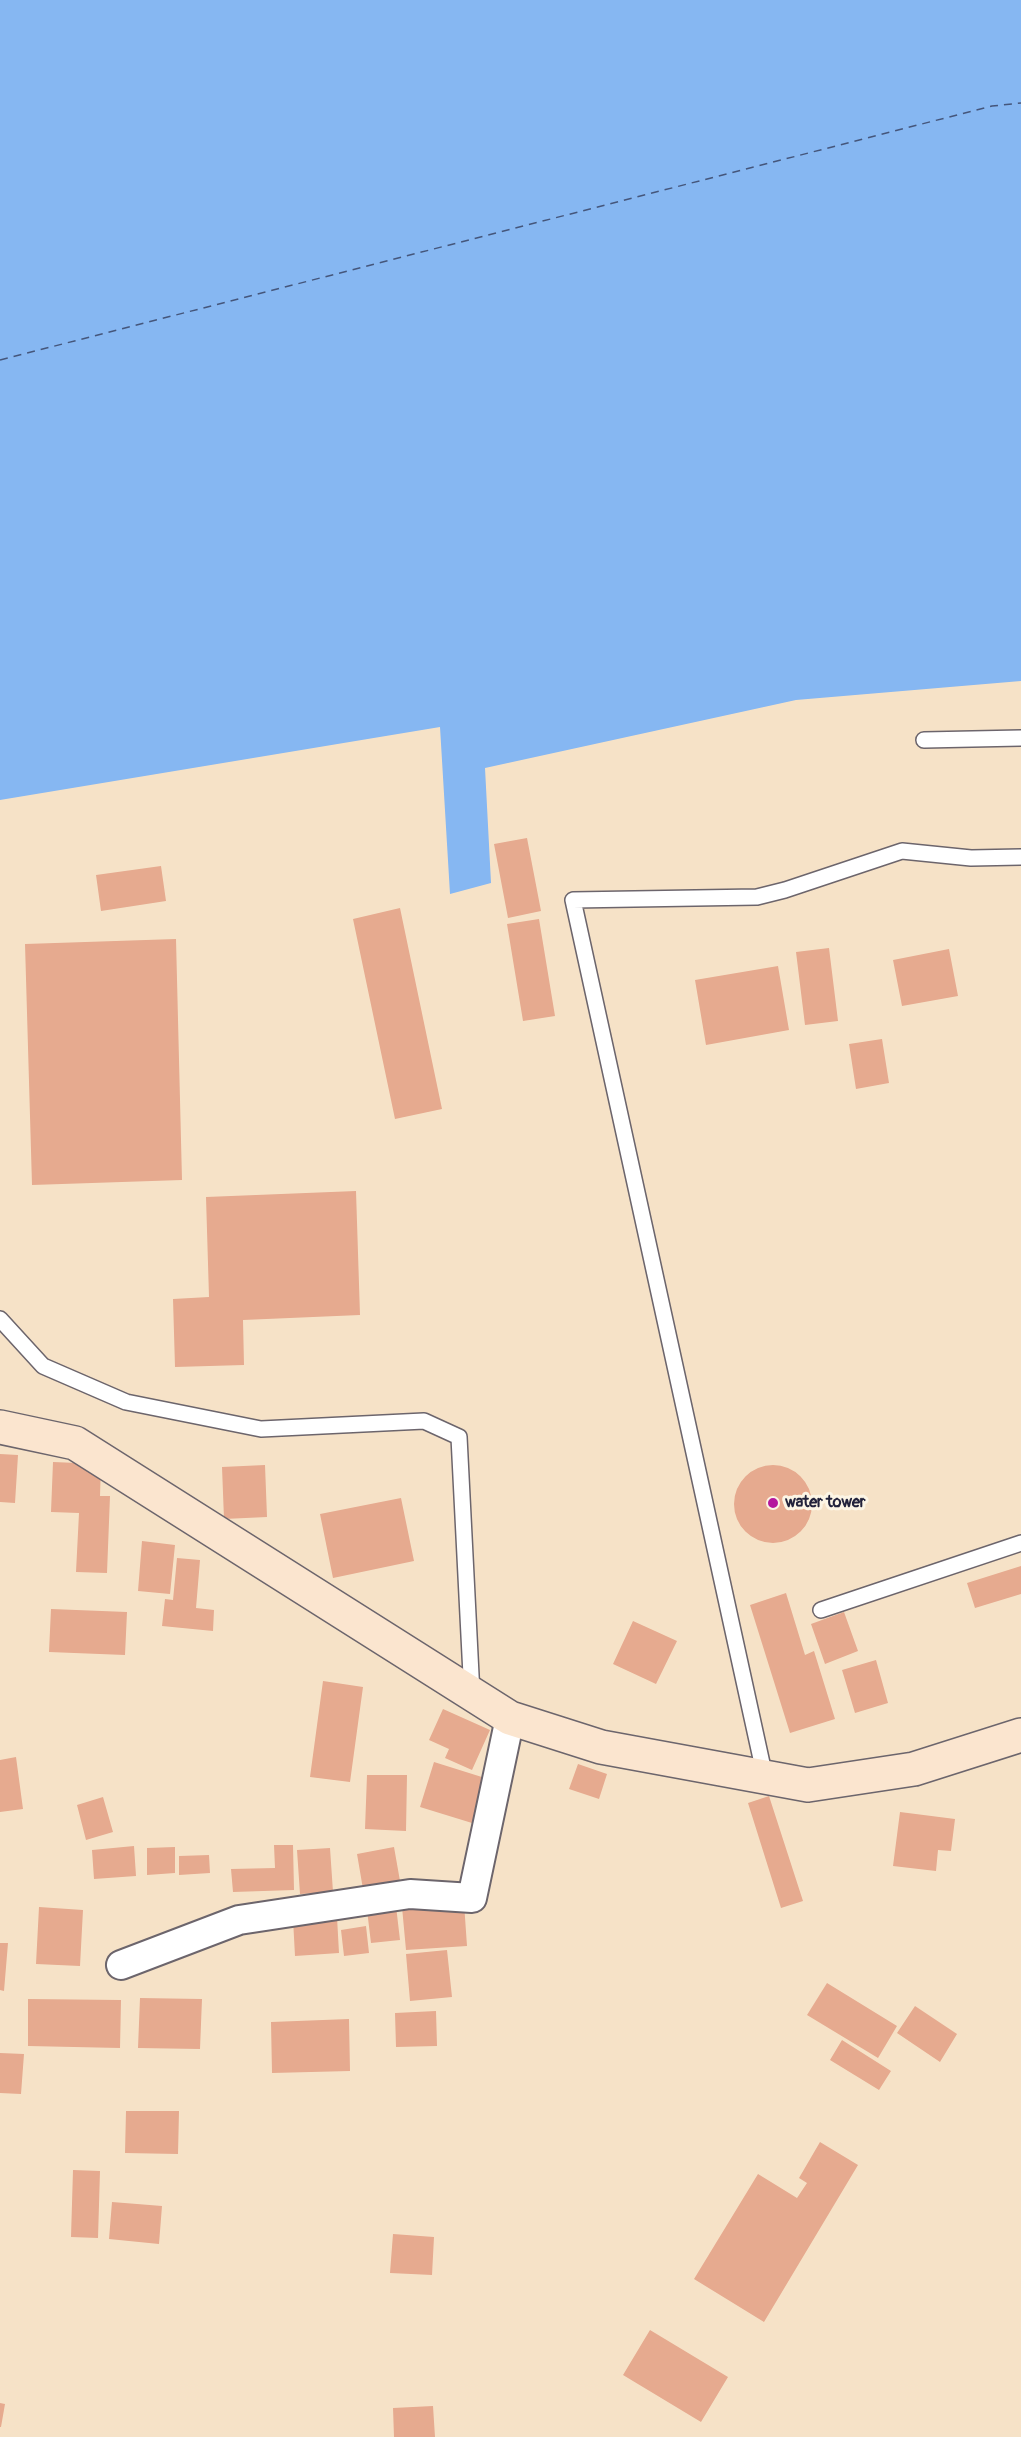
<!DOCTYPE html>
<style>
body{margin:0}
canvas{display:block;background:#f6e2c7}
</style>
<canvas width="1021" height="2437"></canvas>
<script>
const ctx = document.querySelector('canvas').getContext('2d');
ctx.lineJoin = 'round';
function fill(path, color) {
  ctx.fillStyle = color;
  ctx.fill(path, 'evenodd');
}
function toPath(rows) {
  const path = new Path2D();
  for (const r of rows) {
    if (r.length === 3) {
      path.moveTo(r[0] + r[2], r[1]);
      path.arc(r[0], r[1], r[2], 0, 2 * Math.PI);
      continue;
    }
    path.moveTo(r[0], r[1]);
    for (let i = 2; i < r.length; i += 2) path.lineTo(r[i], r[i + 1]);
  }
  return path;
}
function stroke(path, color, width, dash) {
  ctx.strokeStyle = color;
  ctx.lineWidth = width;
  ctx.lineCap = dash ? 'butt' : 'round';
  ctx.setLineDash(dash || []);
  ctx.stroke(path);
}
function label(font, color, halo, rows, align = 'center') {
  ctx.font = font + ' Pangolin,sans-serif';
  ctx.lineWidth = 6;
  ctx.setLineDash([]);
  ctx.textBaseline = 'middle';
  ctx.strokeStyle = halo;
  ctx.fillStyle = color;
  for (const [text, x, y, turn = 0] of rows) {
    ctx.save();
    ctx.translate(x, y);
    ctx.rotate((+turn || 0) * Math.PI / 180);
    ctx.textAlign = isNaN(turn) ? turn : align;
    if (halo) ctx.strokeText(text, 0, 0);
    ctx.fillText(text, 0, 0);
    ctx.restore();
  }
}
fill(toPath([
 [0,0,1021,0,1021,681,796,700,485,768,491,883,450,894,440,727,0,800]
]), '#86b7f2');
stroke(toPath([
 [0,360,992,106,1021,103]
]), '#45567b', 1.5, [8, 6]);
fill(toPath([
 [527,838,541,911,508,918,494,844],
 [161,866,166,901,101,911,96,875],
 [400,908,442,1109,395,1119,353,919],
 [539,919,555,1016,523,1021,507,924],
 [176,939,182,1180,32,1185,25,944],
 [829,948,838,1021,805,1025,796,952],
 [949,949,958,996,902,1006,893,960],
 [778,966,789,1030,706,1045,695,980],
 [882,1039,889,1083,856,1089,849,1044],
 [356,1191,360,1315,243,1320,244,1365,175,1367,173,1299,209,1297,206,1197],
 [0,1454,18,1455,15,1503,0,1502],
 [53,1462,101,1464,100,1496,110,1496,107,1573,76,1572,79,1513,51,1512],
 [265,1465,267,1517,224,1519,222,1467],
 [773,1504,39],
 [401,1498,414,1561,333,1578,320,1514],
 [142,1541,175,1545,170,1594,138,1591],
 [177,1558,200,1560,196,1608,214,1610,213,1631,162,1626,165,1599,173,1600],
 [1021,1566,1021,1594,975,1608,967,1583],
 [786,1593,805,1655,814,1651,835,1719,790,1733,750,1605],
 [51,1609,127,1612,125,1655,49,1652],
 [844,1612,858,1651,825,1664,811,1624],
 [633,1621,677,1641,656,1684,613,1664],
 [876,1660,888,1703,855,1713,842,1670],
 [323,1681,363,1687,350,1782,310,1777],
 [443,1709,490,1730,472,1770,445,1758,449,1749,429,1740],
 [16,1757,23,1809,0,1812,0,1760],
 [434,1762,485,1778,472,1823,420,1807],
 [578,1764,607,1774,599,1799,569,1789],
 [367,1775,407,1775,406,1831,365,1829],
 [769,1796,803,1901,781,1908,748,1803],
 [103,1797,113,1832,86,1840,77,1805],
 [900,1812,955,1819,951,1851,938,1850,936,1871,893,1866],
 [274,1845,293,1845,294,1890,233,1892,231,1869,275,1868],
 [134,1846,136,1876,94,1879,92,1850],
 [175,1847,175,1873,147,1875,147,1848],
 [394,1847,400,1881,363,1889,357,1854],
 [330,1848,333,1892,300,1894,297,1850],
 [209,1855,210,1873,179,1875,179,1856],
 [464,1903,467,1946,406,1950,402,1907],
 [396,1906,400,1940,371,1943,367,1910],
 [39,1907,83,1910,80,1966,36,1964],
 [337,1917,339,1953,295,1956,293,1919],
 [366,1926,369,1953,344,1956,341,1930],
 [0,1943,8,1943,4,1991,0,1990],
 [447,1950,452,1997,410,2001,406,1954],
 [827,1983,897,2026,878,2058,807,2015],
 [140,1998,202,1999,200,2049,138,2048],
 [28,1999,121,2000,120,2048,28,2046],
 [915,2006,957,2034,940,2062,897,2033],
 [436,2011,437,2046,396,2047,395,2013],
 [349,2019,350,2071,272,2073,271,2022],
 [842,2040,891,2071,879,2090,830,2060],
 [0,2053,24,2054,21,2094,0,2093],
 [126,2111,179,2111,178,2154,125,2153],
 [820,2142,858,2165,764,2322,694,2279,758,2174,797,2198,807,2183,799,2178],
 [73,2170,100,2171,98,2238,71,2237],
 [112,2202,162,2206,159,2244,109,2239],
 [393,2234,434,2237,432,2275,390,2273],
 [650,2330,728,2377,701,2422,623,2375],
 [0,2403,5,2404,1,2427,0,2427],
 [433,2406,435,2437,394,2437,393,2408]
]), '#e6aa8f');
const lane = toPath([
 [924,740,1021,738],
 [0,1319,43,1366,126,1402,261,1429,424,1421,459,1437,472,1695],
 [821,1610,1021,1543],
 [765,1777,573,900,757,897,785,890,902,851,971,858,1021,857]
]);
const street = toPath([
 [121,1965,239,1920,410,1894,472,1898,510,1718]
]);
const secondary = toPath([
 [0,1427,75,1443,510,1718,601,1747,808,1785,914,1769,1021,1735]
]);
stroke(lane, '#6c656c', 18);
stroke(street, '#6c656c', 32);
stroke(secondary, '#6c656c', 36);
stroke(lane, '#fff', 15);
stroke(street, '#fff', 28);
stroke(secondary, '#fbe5cf', 33);
for (const [x, y, r, color] of [
 [773,1503,6,"#b5179e"]
]) {
  const dot = new Path2D();
  dot.arc(x, y, r, 0, 2 * Math.PI);
  ctx.fillStyle = color;
  ctx.fill(dot);
  stroke(dot, '#fcf5e5', 2);
}
label('bold 16px', '#22223b', '#fcf5e5', [
 ["water tower",785,1503]
], 'left');
</script>
